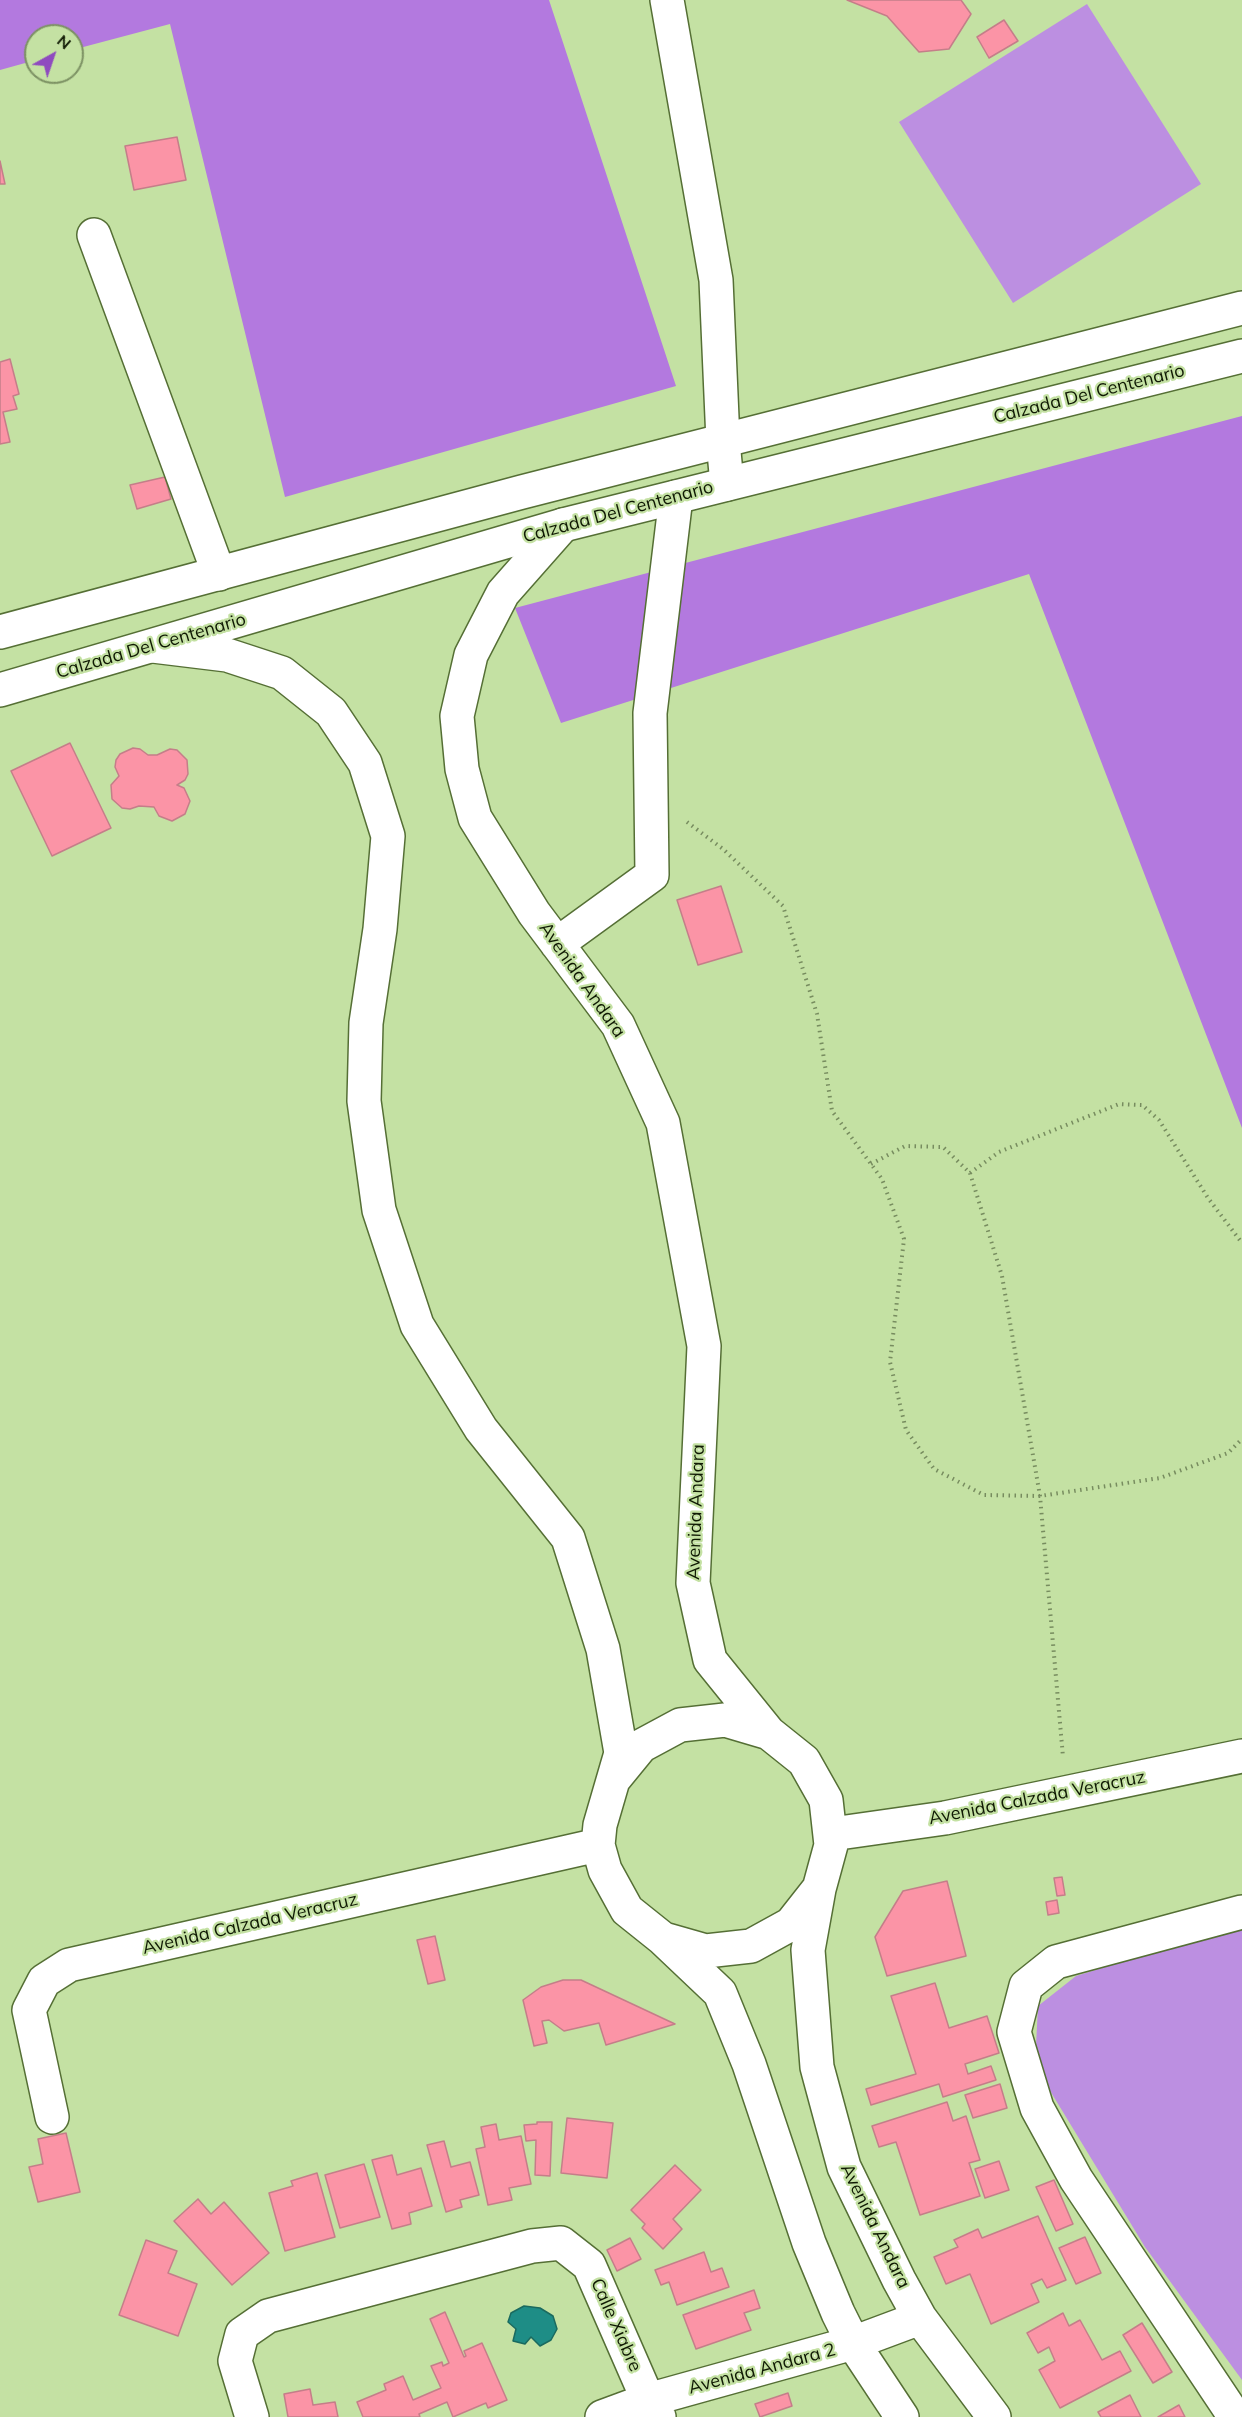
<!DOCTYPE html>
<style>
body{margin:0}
#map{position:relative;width:1242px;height:2417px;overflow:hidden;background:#c4e1a3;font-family:Mulish,sans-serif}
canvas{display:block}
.north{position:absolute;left:24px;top:24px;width:60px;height:60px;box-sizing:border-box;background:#c4e1a3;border:2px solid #7c9163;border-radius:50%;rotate:40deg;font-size:16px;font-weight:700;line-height:24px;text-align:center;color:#0f1903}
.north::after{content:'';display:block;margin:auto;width:21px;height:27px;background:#8f4bbf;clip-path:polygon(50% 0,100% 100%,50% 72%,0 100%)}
</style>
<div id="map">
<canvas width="1242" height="2417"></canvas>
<div class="north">N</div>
</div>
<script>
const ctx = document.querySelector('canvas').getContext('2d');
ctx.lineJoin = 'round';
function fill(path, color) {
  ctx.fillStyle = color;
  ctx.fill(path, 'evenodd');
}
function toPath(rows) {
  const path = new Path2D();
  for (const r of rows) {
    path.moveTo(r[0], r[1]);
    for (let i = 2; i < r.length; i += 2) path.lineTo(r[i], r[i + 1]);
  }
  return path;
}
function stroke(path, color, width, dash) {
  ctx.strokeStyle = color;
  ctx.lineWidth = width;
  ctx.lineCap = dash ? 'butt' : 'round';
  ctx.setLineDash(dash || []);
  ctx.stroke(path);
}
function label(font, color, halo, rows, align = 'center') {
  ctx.font = font + ' Mulish,sans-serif';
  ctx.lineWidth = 4.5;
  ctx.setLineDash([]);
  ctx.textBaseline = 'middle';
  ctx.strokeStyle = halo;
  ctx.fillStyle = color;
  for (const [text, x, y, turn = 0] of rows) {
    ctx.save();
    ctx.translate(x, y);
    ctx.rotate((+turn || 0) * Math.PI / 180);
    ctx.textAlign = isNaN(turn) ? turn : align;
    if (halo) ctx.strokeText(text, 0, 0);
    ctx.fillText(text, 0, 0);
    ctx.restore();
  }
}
fill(toPath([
 [1087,4,1201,184,1013,303,899,122],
 [1242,1925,1242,2380,1145,2247,1035,2066,1038,2006,1076,1976]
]), '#bc8fe1');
fill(toPath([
 [0,0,549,0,676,386,285,497,170,24,72,50,72,36,36,36,36,60,0,70],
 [1242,416,1242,1128,1029,574,561,723,515,608]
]), '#b379df');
const water = toPath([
 [524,2306,540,2308,553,2316,557,2329,551,2340,540,2346,531,2337,525,2344,513,2341,516,2329,508,2322,511,2313,524,2306]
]);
fill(water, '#1e8d86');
stroke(water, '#1a6a5f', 1.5);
const building = toPath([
 [847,0,961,0,971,14,949,49,919,52,887,16,847,0],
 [1004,20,1018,41,989,58,977,37,1004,20],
 [177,137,186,180,134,190,125,146,177,137],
 [0,161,5,184,0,184,0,161],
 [10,359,19,394,13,396,17,409,3,412,10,442,0,444,0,362,10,359],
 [165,477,171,499,137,509,130,485,165,477],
 [70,743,111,828,52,856,11,771,70,743],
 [133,748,140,749,148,755,157,755,170,749,177,750,187,760,188,774,185,780,177,785,184,788,190,801,185,814,172,821,159,816,154,807,139,806,130,809,122,808,112,799,111,785,119,776,115,767,116,760,120,754,133,748],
 [721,886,742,952,698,965,677,900,721,886],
 [1062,1877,1065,1895,1057,1896,1054,1878,1062,1877],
 [947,1881,966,1956,887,1976,875,1937,903,1891,947,1881],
 [1057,1900,1059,1913,1048,1915,1046,1902,1057,1900],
 [435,1936,445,1980,428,1984,417,1940,435,1936],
 [563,1980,581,1980,675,2024,606,2045,599,2023,564,2031,549,2020,542,2021,547,2043,534,2046,523,2000,541,1987,563,1980],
 [935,1983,949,2028,987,2016,999,2053,965,2064,968,2074,991,2066,996,2080,943,2097,939,2084,871,2105,866,2089,916,2074,891,1996,935,1983],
 [1000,2084,1007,2108,973,2118,965,2095,1000,2084],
 [947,2102,953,2121,966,2116,980,2160,969,2163,980,2196,920,2215,896,2142,879,2147,872,2126,947,2102],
 [567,2118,613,2123,607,2178,561,2173,567,2118],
 [537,2122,552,2122,550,2176,535,2175,536,2140,526,2141,524,2125,537,2124,537,2122],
 [496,2124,499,2140,521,2136,531,2184,509,2188,512,2200,488,2205,476,2149,485,2147,481,2127,496,2124],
 [66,2133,80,2192,38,2202,29,2167,43,2164,38,2139,66,2133],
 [444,2141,451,2167,470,2162,479,2195,460,2200,462,2207,446,2212,427,2145,444,2141],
 [392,2155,397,2175,421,2168,432,2206,409,2213,411,2224,392,2229,372,2160,392,2155],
 [999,2161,1009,2190,985,2198,975,2169,999,2161],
 [364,2164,380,2217,340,2228,325,2175,364,2164],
 [675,2165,701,2190,673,2219,682,2229,663,2249,642,2228,645,2224,631,2210,675,2165],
 [317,2173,335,2237,285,2251,269,2193,293,2186,291,2181,317,2173],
 [1054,2180,1073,2224,1056,2231,1036,2187,1054,2180],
 [198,2199,211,2214,224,2202,269,2253,232,2285,174,2221,198,2199],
 [1038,2216,1066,2280,1047,2288,1042,2279,1031,2284,1039,2302,991,2324,970,2274,946,2284,934,2257,958,2247,954,2240,978,2229,982,2238,1038,2216],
 [1085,2237,1101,2273,1076,2284,1059,2248,1085,2237],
 [630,2238,641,2259,617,2271,607,2250,630,2238],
 [146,2240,177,2251,168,2273,197,2284,178,2336,119,2315,146,2240],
 [704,2252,711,2272,722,2268,729,2287,677,2305,669,2282,661,2285,655,2270,704,2252],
 [754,2290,760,2308,744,2313,751,2330,696,2349,683,2315,754,2290],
 [445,2312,464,2357,466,2356,464,2351,482,2343,507,2400,488,2408,486,2403,453,2417,447,2402,419,2414,420,2417,363,2417,357,2402,386,2390,384,2384,403,2376,413,2400,441,2388,431,2366,442,2362,443,2366,449,2363,430,2319,445,2312],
 [1063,2313,1069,2326,1080,2320,1102,2360,1120,2351,1131,2371,1060,2408,1039,2370,1055,2361,1049,2347,1038,2353,1027,2333,1063,2313],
 [1142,2323,1172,2372,1153,2383,1123,2335,1142,2323],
 [310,2389,313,2405,335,2402,338,2417,288,2417,284,2394,310,2389],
 [788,2393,792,2406,760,2417,755,2404,788,2393],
 [1130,2395,1141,2417,1101,2417,1098,2412,1130,2395],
 [1179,2405,1185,2417,1158,2417,1179,2405]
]);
fill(building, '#fb94a6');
stroke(building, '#c47e89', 1.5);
const minor = toPath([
 [667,0,716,280,723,441,727,484],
 [94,235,219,574],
 [563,525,503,593,471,655,457,716,462,769,475,818,534,913,618,1025,663,1123,704,1346,693,1583,710,1660,769,1733,804,1761,826,1800,831,1845,819,1889,808,1950,817,2067,844,2167,899,2280,920,2318,994,2417],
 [153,646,227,655,282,673,331,712,365,763,388,836,380,929,366,1023,364,1101,379,1210,417,1325,481,1429,568,1538,603,1649,621,1753,600,1825,598,1845,605,1870,627,1910,662,1938,720,1993,749,2064,809,2243,838,2313,853,2343,902,2417],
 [557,944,652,875,650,713,676,497],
 [614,1779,641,1746,680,1725,725,1720,769,1733],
 [832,1834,945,1818,1242,1756],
 [664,1939,706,1951,751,1946,791,1924,817,1891],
 [52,2117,29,2010,44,1981,69,1965,598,1845],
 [252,2417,235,2361,242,2334,268,2316,532,2246,561,2243,589,2265,648,2400,659,2417],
 [602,2417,648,2400,853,2343,920,2318],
 [1235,2417,1076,2179,1037,2108,1014,2032,1026,1986,1056,1962,1242,1912]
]);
const major = toPath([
 [0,632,522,492,1242,308],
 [0,690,563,525,1242,356]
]);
stroke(minor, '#556f35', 36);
stroke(major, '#556f35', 36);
stroke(toPath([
 [687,822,723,849,783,906,817,1014,832,1111,882,1179,904,1239,890,1362,906,1430,934,1469,984,1495,1040,1496,1160,1478,1228,1453,1242,1439],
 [871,1164,905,1146,943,1147,970,1173,1002,1276,1040,1496,1063,1757],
 [970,1173,999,1152,1119,1104,1142,1105,1159,1120,1208,1198,1242,1243]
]), '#778c5f', 4, [1.5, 4.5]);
stroke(minor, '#fff', 33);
stroke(major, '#fff', 33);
label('18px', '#0f1903', '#c4e1a3', [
 ["Calzada Del Centenario",1089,394,-14],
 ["Calzada Del Centenario",618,512,-15],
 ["Calzada Del Centenario",151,646,-16],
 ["Avenida Andara",582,980,55],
 ["Avenida Andara",696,1512,-88],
 ["Avenida Calzada Veracruz",1037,1798,-11],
 ["Avenida Calzada Veracruz",250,1924,-13],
 ["Avenida Andara",875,2226,64],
 ["Calle Xiabre",616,2325,66],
 ["Avenida Andara 2",762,2369,-15]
]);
</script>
